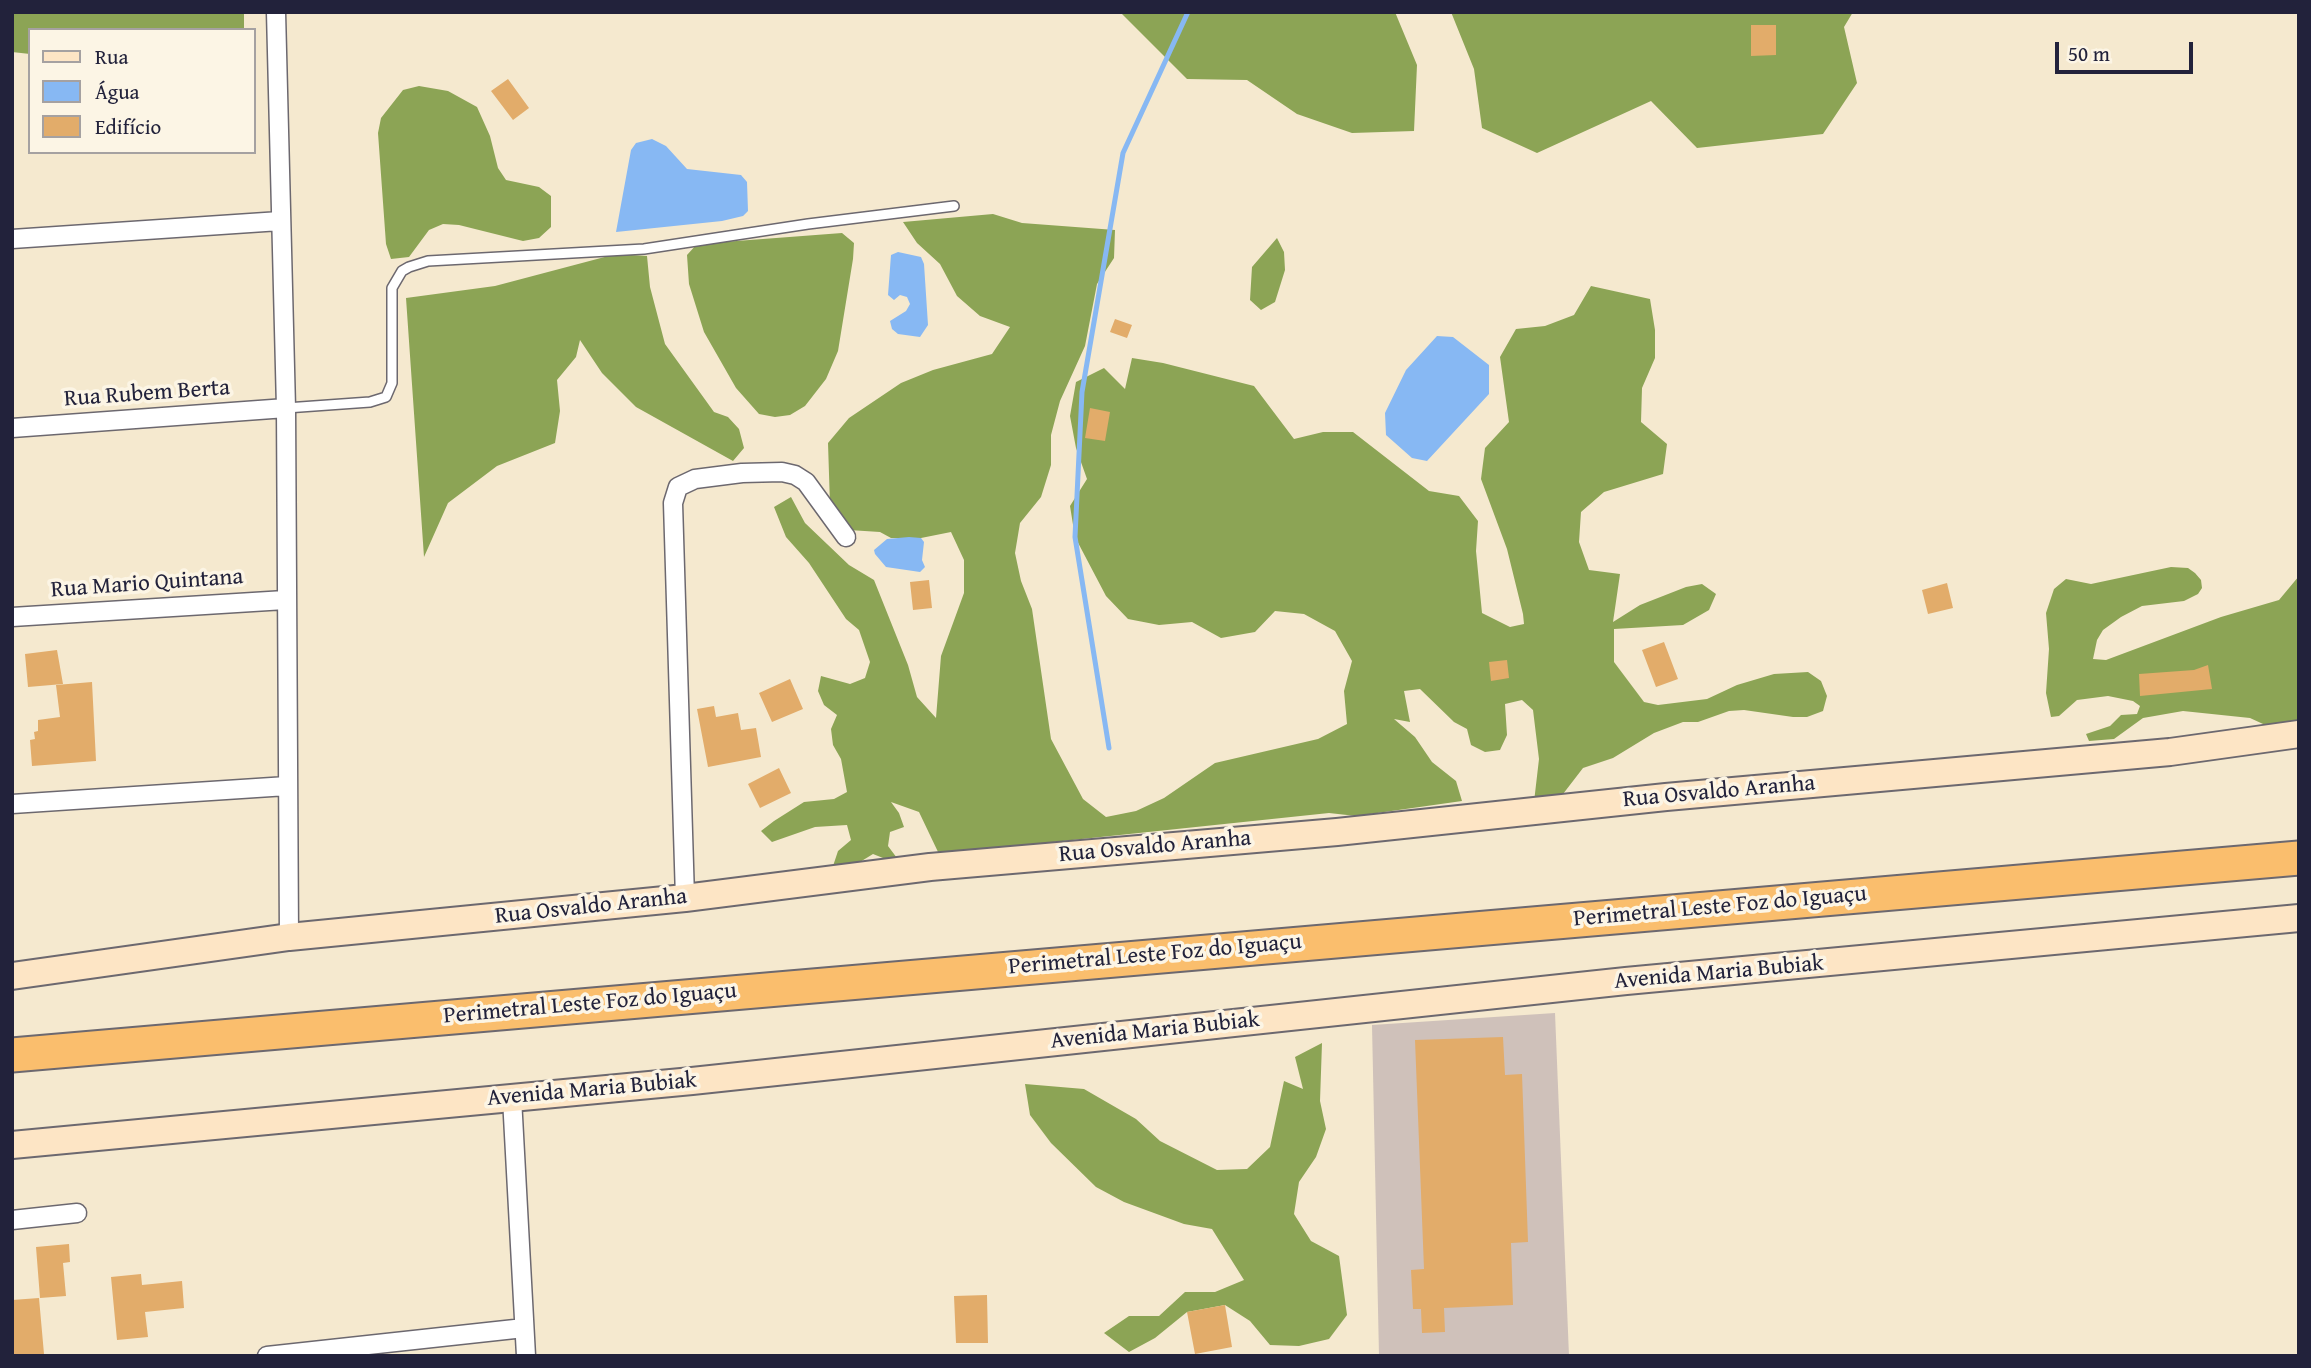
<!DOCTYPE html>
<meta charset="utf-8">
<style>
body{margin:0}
#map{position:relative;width:2311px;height:1368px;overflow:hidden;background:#f5e9cf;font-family:"Gentium Book Plus",serif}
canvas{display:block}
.frame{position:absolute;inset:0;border:14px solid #22223b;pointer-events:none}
.legend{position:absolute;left:28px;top:28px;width:228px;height:126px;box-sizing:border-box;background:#fcf5e5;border:2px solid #a5a1a1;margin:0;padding:9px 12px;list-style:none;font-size:21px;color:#22223b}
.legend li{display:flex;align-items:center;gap:14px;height:35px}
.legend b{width:35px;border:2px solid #a5a1a1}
.scale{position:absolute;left:2055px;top:42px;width:138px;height:32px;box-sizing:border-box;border:4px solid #22223b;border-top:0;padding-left:9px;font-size:21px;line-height:24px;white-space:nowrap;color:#22223b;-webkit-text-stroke:5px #fcf5e5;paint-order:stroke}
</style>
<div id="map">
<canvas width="2311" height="1368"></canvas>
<div class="frame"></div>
<ul class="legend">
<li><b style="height:9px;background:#fde5c5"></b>Rua</li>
<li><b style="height:19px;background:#87b8f3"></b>Água</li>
<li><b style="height:19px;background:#e2ac6a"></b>Edifício</li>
</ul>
<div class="scale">50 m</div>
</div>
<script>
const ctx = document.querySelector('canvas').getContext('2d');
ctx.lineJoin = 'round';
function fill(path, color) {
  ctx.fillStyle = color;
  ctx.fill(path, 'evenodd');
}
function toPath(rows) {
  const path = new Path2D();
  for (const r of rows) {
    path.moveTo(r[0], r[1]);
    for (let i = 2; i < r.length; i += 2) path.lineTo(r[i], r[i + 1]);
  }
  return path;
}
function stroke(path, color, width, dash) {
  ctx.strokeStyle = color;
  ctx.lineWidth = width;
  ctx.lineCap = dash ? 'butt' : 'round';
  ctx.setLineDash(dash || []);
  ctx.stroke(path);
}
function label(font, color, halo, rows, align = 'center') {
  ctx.font = font + ' "Gentium Book Plus",serif';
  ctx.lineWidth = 7;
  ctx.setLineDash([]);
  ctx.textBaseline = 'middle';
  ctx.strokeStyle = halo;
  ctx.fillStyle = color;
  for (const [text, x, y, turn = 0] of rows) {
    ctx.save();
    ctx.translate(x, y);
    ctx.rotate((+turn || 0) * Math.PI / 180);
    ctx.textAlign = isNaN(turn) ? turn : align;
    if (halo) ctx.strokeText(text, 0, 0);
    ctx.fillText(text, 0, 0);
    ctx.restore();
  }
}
fill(toPath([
 [1555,1013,1569,1356,1379,1356,1372,1025]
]), '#cfc1ba');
fill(toPath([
 [12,12,244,12,244,30,30,30,30,54,12,52],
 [1120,12,1395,12,1417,65,1414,131,1352,133,1297,114,1247,80,1187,79],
 [1451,12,1853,12,1844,27,1857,83,1823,134,1697,148,1651,101,1537,153,1482,128,1474,69],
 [419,86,448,91,477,107,490,136,498,168,506,180,539,187,551,196,551,227,539,238,523,241,459,225,443,224,429,230,409,257,391,259,386,244,378,133,381,118,403,90],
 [993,214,1022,223,1115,230,1114,258,1097,284,1085,346,1060,401,1051,435,1051,465,1041,497,1020,523,1015,553,1021,581,1032,609,1051,739,1083,799,1106,817,1136,811,1164,798,1215,763,1318,739,1347,724,1344,691,1352,661,1335,631,1304,614,1275,611,1255,632,1221,638,1192,622,1159,625,1128,619,1106,596,1075,537,1070,506,1087,479,1076,448,1070,416,1076,382,1104,368,1125,389,1132,358,1163,363,1254,386,1294,439,1323,432,1353,432,1429,491,1459,496,1478,521,1476,551,1482,613,1510,627,1524,624,1523,614,1507,549,1481,479,1485,448,1509,422,1500,357,1516,329,1545,326,1574,315,1591,286,1650,299,1655,330,1655,358,1642,388,1641,422,1667,444,1663,474,1604,492,1581,512,1579,542,1589,570,1620,574,1613,622,1640,605,1686,587,1702,584,1716,594,1709,610,1683,625,1614,629,1614,662,1644,702,1658,705,1707,699,1737,685,1774,674,1808,672,1821,681,1827,696,1823,711,1807,717,1793,717,1744,710,1729,711,1698,722,1683,722,1654,733,1613,758,1583,768,1563,794,1550,803,1534,802,1539,759,1533,710,1522,700,1505,704,1507,735,1500,750,1485,752,1471,745,1467,729,1454,722,1420,689,1404,691,1410,722,1394,719,1415,737,1432,762,1456,781,1462,801,1356,816,1329,813,939,854,919,812,891,802,899,813,904,827,890,832,888,846,897,858,893,862,873,854,847,870,833,866,838,851,851,840,847,825,815,827,772,842,761,831,774,821,804,802,834,799,847,792,841,759,833,745,831,729,837,715,824,705,818,691,821,676,850,684,865,678,870,662,859,630,846,619,809,563,786,537,774,507,791,497,805,523,849,565,874,580,908,665,917,697,936,718,941,656,964,593,964,560,951,532,921,538,891,538,880,532,849,530,830,505,828,443,849,418,901,383,933,370,992,354,1010,327,980,316,957,296,940,264,917,243,903,222],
 [842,233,854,243,853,259,838,351,826,379,805,406,790,415,775,417,759,414,736,388,704,332,689,284,687,255,697,244],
 [1277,238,1284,252,1285,270,1275,302,1261,310,1250,300,1252,267],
 [616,254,647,256,650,287,665,344,714,412,728,417,739,429,744,448,733,461,636,407,602,373,580,340,576,357,557,380,560,411,555,443,497,466,448,503,424,557,406,298,495,286],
 [2171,567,2188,568,2195,573,2201,580,2202,588,2198,594,2184,601,2142,606,2121,617,2103,630,2097,640,2093,659,2106,660,2221,617,2279,600,2299,576,2299,728,2274,729,2250,718,2183,711,2143,718,2114,739,2089,741,2086,734,2110,726,2121,715,2137,714,2140,706,2133,701,2108,696,2077,700,2059,716,2051,717,2046,693,2049,649,2046,613,2054,589,2066,579,2091,584],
 [1322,1043,1320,1101,1326,1129,1316,1157,1299,1182,1294,1214,1311,1241,1339,1256,1347,1315,1329,1339,1299,1346,1270,1345,1250,1321,1225,1305,1187,1312,1155,1338,1129,1352,1104,1333,1129,1316,1159,1316,1185,1292,1215,1292,1244,1280,1212,1229,1184,1224,1124,1202,1096,1187,1051,1143,1030,1115,1025,1084,1084,1089,1136,1119,1160,1141,1217,1170,1247,1169,1270,1147,1284,1081,1303,1089,1295,1057]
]), '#8ca455');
fill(toPath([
 [652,139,666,146,687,169,741,175,747,182,748,211,743,216,722,221,616,232,631,150,636,143],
 [898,252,921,257,924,264,928,325,920,337,898,334,892,329,890,321,906,311,910,304,907,297,900,295,894,300,888,295,891,255],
 [1437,336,1453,337,1489,365,1489,394,1427,461,1412,458,1386,435,1385,413,1406,370],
 [909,537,921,538,924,542,922,560,925,567,920,572,886,567,875,554,874,550,887,539]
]), '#87b8f3');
stroke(toPath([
 [1109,748,1075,537,1082,392,1123,153,1188,12]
]), '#87b8f3', 5);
fill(toPath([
 [1751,25,1776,25,1776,55,1751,56],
 [508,79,529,108,513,120,491,91],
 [1115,319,1132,325,1127,338,1110,332],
 [1090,408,1110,412,1105,441,1085,438],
 [929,580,932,608,913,610,910,582],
 [1947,583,1953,608,1928,614,1922,590],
 [1664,642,1678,679,1656,687,1642,650],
 [57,650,63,684,28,687,25,654],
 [1507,660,1509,678,1491,681,1489,662],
 [2208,665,2212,689,2140,696,2139,674,2194,670],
 [790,679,803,709,772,722,759,693],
 [92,682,96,761,32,766,30,740,35,739,34,732,38,731,38,720,60,717,56,685],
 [714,706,716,717,738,713,741,730,756,728,761,757,708,767,697,709],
 [779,768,791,793,760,808,748,784],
 [1503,1037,1505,1075,1522,1074,1528,1242,1511,1243,1513,1305,1444,1308,1445,1332,1422,1333,1421,1309,1413,1309,1411,1270,1424,1269,1415,1040],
 [69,1244,70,1262,63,1263,66,1296,40,1298,36,1247],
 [141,1274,142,1285,182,1281,184,1308,145,1312,148,1337,117,1340,111,1277],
 [987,1295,988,1343,956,1343,954,1296],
 [39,1298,44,1354,12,1356,12,1300],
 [1225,1305,1232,1347,1195,1354,1187,1312]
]), '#e2ac6a');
const lane = toPath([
 [286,408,370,402,386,397,392,383,392,288,402,271,409,267,428,261,644,249,808,224,954,206]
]);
const street = toPath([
 [276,12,286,408,289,937],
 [12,239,280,221],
 [12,428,286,408],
 [12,617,285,600],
 [12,804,287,786],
 [685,898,673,503,678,487,695,479,742,473,782,472,795,475,806,482,846,537],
 [512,1098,526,1356],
 [12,1220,77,1213],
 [267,1356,524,1328]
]);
const secondary = toPath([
 [12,976,289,937,685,898,930,867,1337,832,1666,797,2170,752,2299,734],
 [12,1145,692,1081,1626,981,2299,918]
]);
const highway = toPath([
 [12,1055,2299,858]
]);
stroke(lane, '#6c686f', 12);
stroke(street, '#6c686f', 21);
stroke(secondary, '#6c686f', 30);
stroke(highway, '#6c686f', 37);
stroke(lane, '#fff', 9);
stroke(street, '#fff', 18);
stroke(secondary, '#fde5c5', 26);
stroke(highway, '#fabe6d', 33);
label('23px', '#22223b', '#fcf5e5', [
 ["Rua Rubem Berta",147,394,-4],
 ["Rua Mario Quintana",147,584,-4],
 ["Rua Osvaldo Aranha",1719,792,-5],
 ["Rua Osvaldo Aranha",1155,847,-5],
 ["Rua Osvaldo Aranha",591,907,-6],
 ["Perimetral Leste Foz do Iguaçu",1720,907,-5],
 ["Perimetral Leste Foz do Iguaçu",1155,955,-5],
 ["Avenida Maria Bubiak",1719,973,-5],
 ["Perimetral Leste Foz do Iguaçu",590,1004,-5],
 ["Avenida Maria Bubiak",1155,1031,-6],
 ["Avenida Maria Bubiak",592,1090,-5]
]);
</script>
